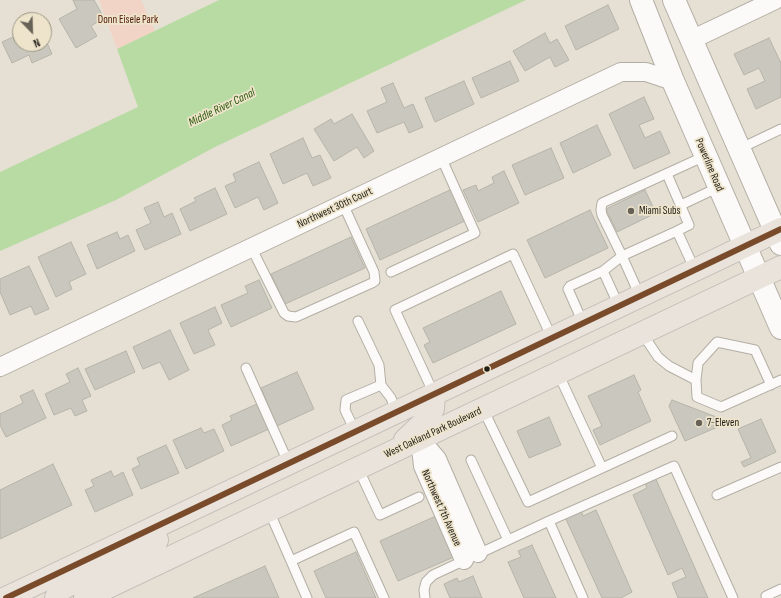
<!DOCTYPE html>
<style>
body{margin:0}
#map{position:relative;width:781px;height:598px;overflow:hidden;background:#e6e0d4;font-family:"Sofia Sans Condensed",sans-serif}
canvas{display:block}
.north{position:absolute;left:12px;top:12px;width:40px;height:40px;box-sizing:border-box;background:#eee4cc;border:1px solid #9c9583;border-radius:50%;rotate:157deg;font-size:11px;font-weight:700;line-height:16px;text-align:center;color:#221e15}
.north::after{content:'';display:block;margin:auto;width:14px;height:18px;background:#676258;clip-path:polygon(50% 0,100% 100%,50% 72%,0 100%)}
</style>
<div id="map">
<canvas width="781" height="598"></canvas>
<div class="north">N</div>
</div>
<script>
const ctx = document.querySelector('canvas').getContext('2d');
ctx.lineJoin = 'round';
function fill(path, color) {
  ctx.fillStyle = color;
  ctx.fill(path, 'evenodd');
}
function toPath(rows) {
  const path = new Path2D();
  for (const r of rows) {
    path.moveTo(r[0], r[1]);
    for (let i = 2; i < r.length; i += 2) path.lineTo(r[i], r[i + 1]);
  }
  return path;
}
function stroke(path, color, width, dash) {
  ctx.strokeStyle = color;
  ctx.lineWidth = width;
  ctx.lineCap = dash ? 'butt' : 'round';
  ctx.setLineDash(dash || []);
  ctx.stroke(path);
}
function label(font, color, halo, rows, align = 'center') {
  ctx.font = font + ' "Sofia Sans Condensed",sans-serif';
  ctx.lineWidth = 3.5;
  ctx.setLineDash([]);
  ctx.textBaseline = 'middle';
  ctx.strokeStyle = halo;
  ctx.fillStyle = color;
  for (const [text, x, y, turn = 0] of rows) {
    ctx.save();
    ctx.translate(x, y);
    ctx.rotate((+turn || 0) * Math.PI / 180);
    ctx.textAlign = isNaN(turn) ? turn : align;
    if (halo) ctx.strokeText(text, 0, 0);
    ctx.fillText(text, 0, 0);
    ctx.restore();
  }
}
fill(toPath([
 [99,0,141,0,155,31,117,49]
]), '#f2d4c6');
fill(toPath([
 [219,0,526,0,215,147,116,200,0,251,0,172,138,107,117,49]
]), '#b8dba3');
const building = toPath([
 [73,0,94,0,104,18,91,26,97,36,76,48,59,19,77,9,73,0],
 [608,5,619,29,576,50,565,26,608,5],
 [545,33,550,43,557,39,569,60,555,67,550,57,525,71,513,51,545,33],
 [20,34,20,44,44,44,44,36,52,54,32,63,29,55,12,63,2,42,20,34],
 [769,38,781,63,781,97,756,109,747,89,765,81,759,68,744,75,734,54,769,38],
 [510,61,519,81,481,98,472,78,510,61],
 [464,81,474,104,435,122,425,98,464,81],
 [393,83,404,108,413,104,423,127,409,133,404,122,377,133,367,111,387,102,381,88,393,83],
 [644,97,654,119,639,125,645,138,660,131,670,153,634,169,609,114,644,97],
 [352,114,374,151,364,158,357,147,334,161,314,129,331,119,334,124,352,114],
 [597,125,611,155,573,173,560,143,597,125],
 [303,138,312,158,320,155,331,178,313,186,307,173,283,184,270,154,303,138],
 [551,148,564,178,525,195,512,165,551,148],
 [259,162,278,203,264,210,258,197,235,208,225,186,236,181,233,174,259,162],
 [504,171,519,203,478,222,463,190,476,185,478,191,494,183,492,177,504,171],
 [215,188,227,214,190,231,180,209,196,201,194,198,215,188],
 [452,189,467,220,380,260,366,229,452,189],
 [645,190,656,213,617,232,606,209,645,190],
 [158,202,164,217,172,213,181,234,145,250,136,230,151,223,144,208,158,202],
 [590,210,608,248,545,278,527,240,590,210],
 [117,232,120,239,128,235,135,251,97,269,87,245,117,232],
 [351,237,365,268,285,304,271,274,351,237],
 [71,242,86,274,69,282,72,289,56,297,38,257,71,242],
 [29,266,49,309,35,315,31,306,10,315,0,292,0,279,29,266],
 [259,280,272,308,231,327,221,305,248,293,245,286,259,280],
 [501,291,516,324,433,363,424,345,430,342,423,328,501,291],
 [215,307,222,323,208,330,215,345,194,354,180,323,215,307],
 [170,330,189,370,169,380,160,362,143,369,133,347,170,330],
 [126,351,135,372,95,390,85,369,126,351],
 [78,368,91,396,82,400,87,411,75,416,71,408,54,415,45,394,70,382,66,374,78,368],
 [297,372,314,409,277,426,261,388,297,372],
 [634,375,641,390,638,392,651,421,600,445,593,430,602,426,588,396,634,375],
 [33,390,46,418,6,437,0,425,0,414,23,403,20,396,33,390],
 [672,400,724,420,720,426,685,441,669,406,672,400],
 [257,404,269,429,231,446,222,425,232,420,230,416,257,404],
 [549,417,561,445,529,458,517,431,549,417],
 [761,419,776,452,744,467,741,462,751,458,738,429,761,419],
 [201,428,204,433,214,429,224,451,186,469,173,440,201,428],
 [166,445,179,473,141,489,132,469,140,465,137,458,166,445],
 [53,464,72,505,0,539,0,490,53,464],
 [111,471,114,477,123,472,133,495,95,512,85,490,94,486,91,480,111,471],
 [655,477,708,598,678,598,672,583,686,577,682,568,668,575,633,495,647,488,644,482,655,477],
 [581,510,583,516,596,510,632,592,621,598,602,598,565,517,581,510],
 [436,516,454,557,398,581,380,541,436,516],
 [532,545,556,598,524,598,508,562,521,557,518,551,532,545],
 [356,552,376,598,326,598,314,571,356,552],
 [265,566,279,598,193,598,265,566],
 [473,576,482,598,450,598,444,584,457,578,459,582,473,576]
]);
fill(building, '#cac8be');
stroke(building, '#b6b3a9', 1);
const service = toPath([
 [739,149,781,129],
 [667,174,689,225,677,231],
 [681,205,719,187],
 [251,247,284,313,288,316,296,317,372,283,375,281,374,272,343,204],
 [603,271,619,306],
 [391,272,475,233,441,157],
 [640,296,622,256,677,231,695,270],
 [358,321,379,365,381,385],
 [583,323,568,289,570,286,603,271,622,256,602,215,601,210,602,203,705,156],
 [642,333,658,357,669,366,696,380,698,363,717,342,755,350,771,385],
 [246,368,288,462],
 [558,373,602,468],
 [696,380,697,397,721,407,781,380],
 [434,394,395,310,513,254,552,338],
 [483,409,528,502,672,436],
 [355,431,345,410,346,400,381,385,391,398,396,411],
 [471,460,508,540],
 [358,468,380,515,419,497],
 [717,495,781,467],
 [269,511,291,561,354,532,384,598],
 [549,521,674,466,733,598],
 [291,561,307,598],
 [766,596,781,589],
 [425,598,424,590,426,582,433,575,549,521,583,598]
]);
const minor = toPath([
 [691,40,775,0],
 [0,367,621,72,646,72,673,81],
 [420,439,423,466,464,560],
 [420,439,437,459,478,553]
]);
const secondary = toPath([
 [641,0,673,81,781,328],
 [674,0,781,244]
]);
const primary = toPath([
 [405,440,424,422,433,409,434,394],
 [6,598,781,229],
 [56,598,60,590,69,585,154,545,157,540,153,528],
 [85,598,781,267]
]);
stroke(service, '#b3aea4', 11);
stroke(minor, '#b3aea4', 20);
stroke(secondary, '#b3aea4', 24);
stroke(primary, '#c2beb8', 24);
stroke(service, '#fbfaf9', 9);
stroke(minor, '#fbfaf9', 18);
stroke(secondary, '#fbfaf9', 22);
stroke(primary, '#e9e3dc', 22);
stroke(toPath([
 [6,598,781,229]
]), '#7a4b2a', 6);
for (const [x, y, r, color] of [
 [631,211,4,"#676258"],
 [487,369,3.5,"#221e15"],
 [699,423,4,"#676258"]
]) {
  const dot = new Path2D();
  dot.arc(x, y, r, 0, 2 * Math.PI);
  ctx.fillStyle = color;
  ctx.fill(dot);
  stroke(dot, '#eee4cc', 1.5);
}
label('11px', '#511a08', '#eee4cc', [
 ["Donn Eisele Park",128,20]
]);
label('11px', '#221e15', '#eee4cc', [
 ["Powerline Road",709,165,67],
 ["Northwest 30th Court",335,208,-25],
 ["West Oakland Park Boulevard",433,433,-25],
 ["Northwest 7th Avenue",441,508,66]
]);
label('11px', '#221e15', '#eee4cc', [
 ["Miami Subs",639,211],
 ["7-Eleven",707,423]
], 'left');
label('italic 12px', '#285607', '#eee4cc', [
 ["Middle River Canal",222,108,-26]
]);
</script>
